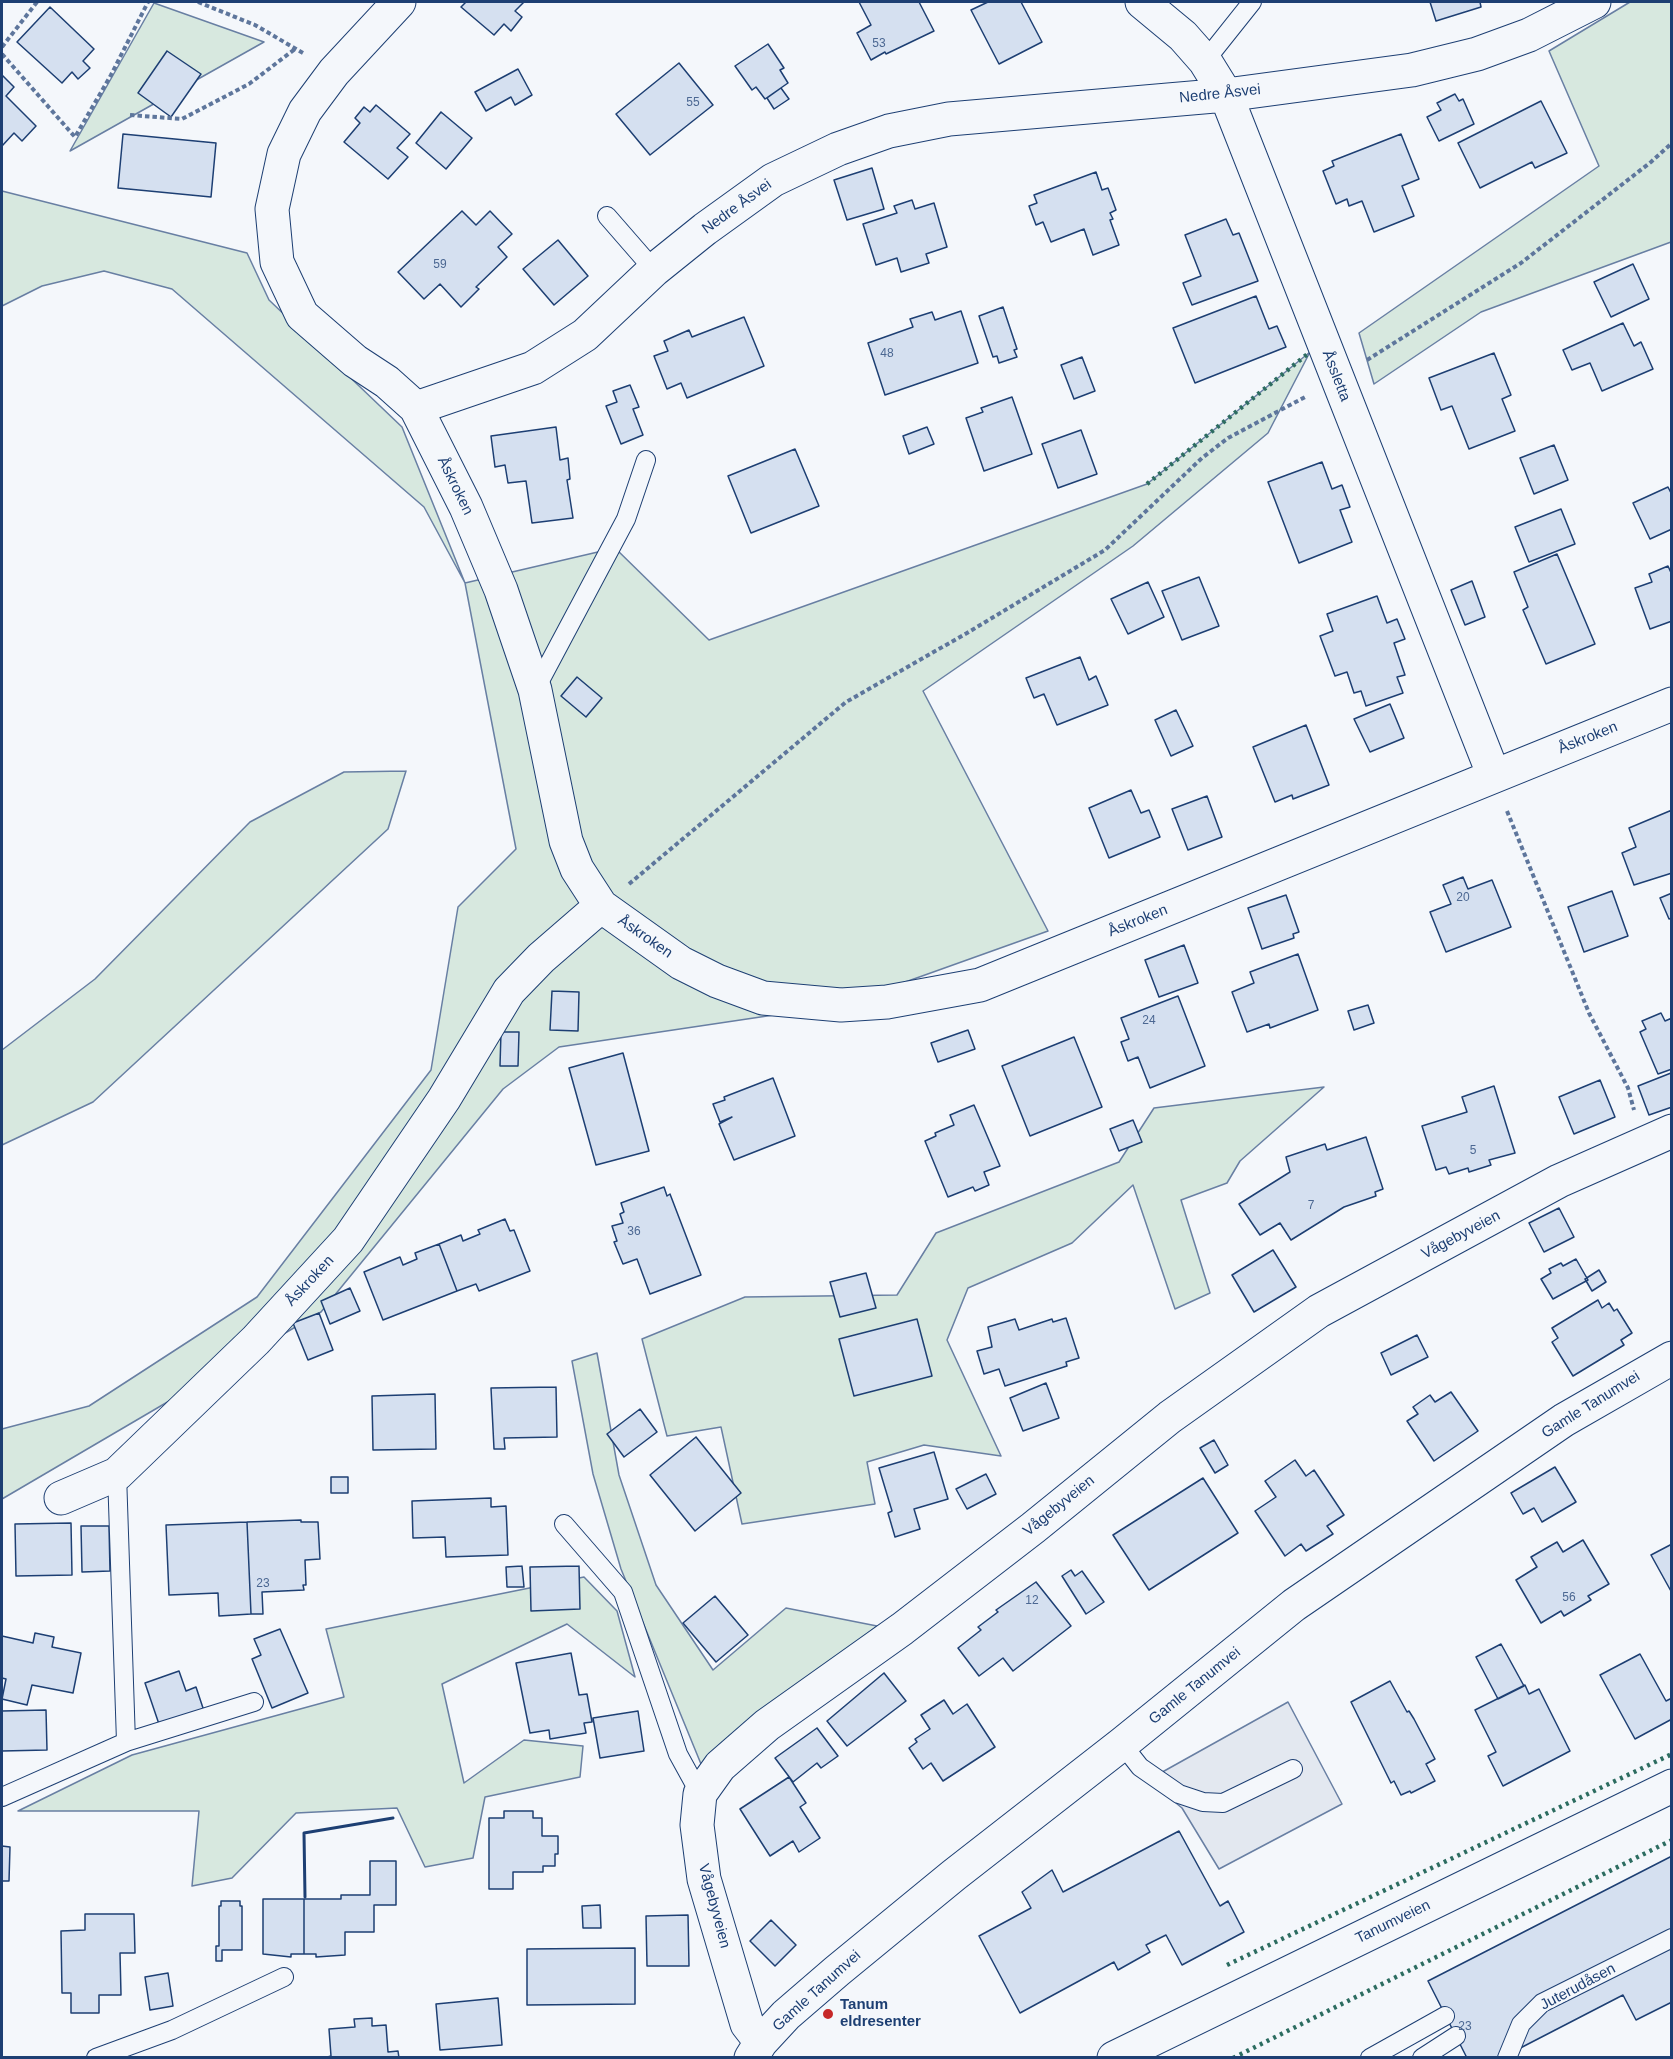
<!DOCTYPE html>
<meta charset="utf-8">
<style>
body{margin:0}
#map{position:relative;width:1673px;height:2059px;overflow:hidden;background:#f4f7fb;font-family:Helvetica,sans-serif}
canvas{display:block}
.frame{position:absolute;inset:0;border:3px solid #1d3f73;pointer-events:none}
</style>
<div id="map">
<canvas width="1673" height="2059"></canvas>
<div class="frame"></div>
</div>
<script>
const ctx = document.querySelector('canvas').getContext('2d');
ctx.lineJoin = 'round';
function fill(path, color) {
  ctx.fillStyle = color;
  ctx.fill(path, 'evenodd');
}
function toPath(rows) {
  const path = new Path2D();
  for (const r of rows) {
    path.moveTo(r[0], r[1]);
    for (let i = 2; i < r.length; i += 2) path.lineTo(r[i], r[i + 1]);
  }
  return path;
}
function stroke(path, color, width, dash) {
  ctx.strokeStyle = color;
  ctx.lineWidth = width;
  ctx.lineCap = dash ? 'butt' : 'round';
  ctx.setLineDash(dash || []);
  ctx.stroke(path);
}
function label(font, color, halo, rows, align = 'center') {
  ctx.font = font + ' Helvetica,sans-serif';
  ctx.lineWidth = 4.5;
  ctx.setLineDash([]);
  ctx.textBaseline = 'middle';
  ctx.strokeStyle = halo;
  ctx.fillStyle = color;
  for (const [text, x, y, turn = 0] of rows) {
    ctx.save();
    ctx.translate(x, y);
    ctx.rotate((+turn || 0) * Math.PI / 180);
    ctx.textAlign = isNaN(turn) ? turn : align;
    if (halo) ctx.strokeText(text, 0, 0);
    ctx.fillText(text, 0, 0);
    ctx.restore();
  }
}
const green = toPath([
 [1630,2,1671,2,1671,242,1481,312,1374,384,1359,333,1599,166,1549,51,1630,2],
 [154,3,264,42,70,151,154,3],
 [2,191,247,253,269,300,402,427,465,583,615,548,709,640,1147,484,1310,352,1268,433,1133,546,923,691,1048,931,841,1005,559,1047,503,1089,321,1312,2,1499,2,1429,89,1406,257,1297,431,1070,458,907,516,849,465,583,424,507,172,289,104,271,42,286,2,306,2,191],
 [406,771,388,829,93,1102,2,1145,2,1050,95,979,250,822,344,772,406,771],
 [1324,1087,1240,1161,1227,1183,1181,1200,1210,1293,1175,1309,1133,1185,1072,1243,968,1288,947,1340,1001,1456,924,1445,867,1462,875,1504,742,1524,721,1427,667,1436,642,1339,745,1297,897,1295,936,1233,1119,1162,1154,1108,1324,1087],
 [597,1353,619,1475,656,1585,713,1670,786,1608,877,1626,701,1764,621,1569,593,1474,572,1361,597,1353],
 [584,1577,617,1611,635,1677,567,1624,442,1684,464,1783,524,1740,583,1746,580,1777,485,1797,473,1858,425,1867,397,1808,296,1813,232,1878,192,1886,199,1811,18,1811,132,1755,344,1697,326,1629,584,1577]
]);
fill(green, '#d7e8df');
stroke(green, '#687fa3', 1.5);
const parking = toPath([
 [1288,1702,1342,1804,1219,1869,1182,1808,1148,1780,1288,1702]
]);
fill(parking, '#e3e8f0');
stroke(parking, '#687fa3', 1.5);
const building = toPath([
 [466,2,524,2,515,11,522,17,511,31,504,24,494,35,461,7,466,2],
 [859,2,919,2,934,31,886,54,885,52,871,60,857,33,871,25,859,2],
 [988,2,1021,2,1042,42,999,64,971,10,988,2],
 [1430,2,1480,2,1481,7,1436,21,1430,2],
 [50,7,94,49,83,61,90,68,78,79,72,72,62,83,17,42,50,7],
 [768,44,784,68,780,70,788,83,765,99,756,87,752,90,735,66,768,44],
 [167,51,201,74,171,117,138,93,167,51],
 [679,63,713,105,650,155,616,114,679,63],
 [518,69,532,95,515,105,511,97,486,111,475,92,518,69],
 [2,75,14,87,6,96,36,126,22,141,14,133,2,146,2,75],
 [781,88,789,99,774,109,767,98,781,88],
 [1455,94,1459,101,1463,99,1474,124,1439,141,1427,117,1441,110,1437,103,1455,94],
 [1541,101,1567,153,1535,168,1532,162,1480,188,1458,143,1541,101],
 [376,105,410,134,397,148,408,157,388,179,344,142,360,123,355,118,364,107,370,112,376,105],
 [441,112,472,138,446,169,416,143,441,112],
 [123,134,216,143,211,197,118,188,123,134],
 [1401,134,1419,179,1402,186,1414,216,1374,232,1362,201,1349,206,1347,199,1336,204,1323,171,1334,166,1332,161,1401,134],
 [872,168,884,209,847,220,834,180,872,168],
 [1096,172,1102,190,1108,188,1116,210,1110,213,1113,219,1110,220,1119,245,1093,255,1084,229,1051,242,1043,222,1036,225,1029,206,1037,203,1034,195,1096,172],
 [912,200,915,209,934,203,947,247,926,254,929,263,901,272,897,258,876,265,863,224,897,213,894,206,912,200],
 [462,211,476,225,490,211,512,234,498,247,507,257,476,287,479,289,461,307,440,284,424,299,398,272,462,211],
 [1226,219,1233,235,1239,233,1258,281,1192,305,1183,283,1201,276,1185,235,1226,219],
 [558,240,588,276,554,305,523,269,558,240],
 [1633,264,1649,299,1611,317,1594,282,1633,264],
 [1256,296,1269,329,1277,326,1286,347,1195,383,1173,328,1256,296],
 [1003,307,1017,349,1014,350,1017,357,999,363,997,356,993,357,979,316,1003,307],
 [961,311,978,363,885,395,868,343,913,327,910,319,932,312,935,320,961,311],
 [744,317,764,366,687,398,681,383,667,389,654,356,668,351,664,341,689,330,692,337,744,317],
 [1623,323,1634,346,1641,342,1653,369,1602,391,1590,363,1572,370,1563,350,1623,323],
 [1494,353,1511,395,1502,399,1515,431,1469,449,1452,406,1441,410,1429,378,1494,353],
 [1082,357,1095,391,1074,399,1061,365,1082,357],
 [630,385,639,407,633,409,643,435,621,444,606,406,617,402,613,391,630,385],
 [1012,397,1032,454,984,471,966,418,983,412,981,408,1012,397],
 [556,427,560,460,568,458,570,479,567,480,573,518,532,523,526,481,508,483,505,465,495,467,491,436,556,427],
 [927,427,934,444,909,454,903,436,927,427],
 [1081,430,1097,474,1058,488,1042,444,1081,430],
 [1554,445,1568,480,1534,494,1520,458,1554,445],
 [795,449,819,506,751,533,728,476,795,449],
 [1322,462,1332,489,1342,485,1350,507,1340,510,1352,542,1299,563,1268,482,1322,462],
 [1668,487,1672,495,1672,529,1650,539,1633,503,1668,487],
 [1561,509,1575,544,1529,562,1515,527,1561,509],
 [1557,554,1595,644,1546,664,1523,610,1528,607,1514,572,1557,554],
 [1668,566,1672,575,1672,621,1650,629,1635,588,1652,582,1649,574,1668,566],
 [1199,577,1219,626,1182,640,1162,591,1199,577],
 [1472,581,1485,617,1465,625,1451,590,1472,581],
 [1148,582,1164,617,1128,634,1111,599,1148,582],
 [1377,596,1387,623,1397,619,1405,639,1394,643,1405,675,1397,677,1403,693,1366,706,1361,691,1354,693,1347,672,1335,676,1320,636,1333,631,1327,614,1377,596],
 [1080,657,1089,680,1096,676,1108,705,1057,725,1044,694,1034,698,1026,678,1080,657],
 [577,677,602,698,586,717,561,696,577,677],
 [1390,704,1404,738,1370,752,1354,719,1390,704],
 [1176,710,1193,746,1171,756,1155,720,1176,710],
 [1306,725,1329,785,1293,799,1292,795,1275,802,1253,747,1306,725],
 [1131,790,1141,813,1149,810,1160,837,1109,858,1089,808,1131,790],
 [1207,796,1222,837,1188,850,1172,809,1207,796],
 [1672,810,1672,873,1634,885,1622,853,1636,847,1629,828,1672,810],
 [1463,877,1468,889,1492,880,1511,927,1446,952,1430,912,1451,904,1443,885,1463,877],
 [1612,891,1628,936,1584,952,1568,907,1612,891],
 [1672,893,1672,918,1669,919,1660,898,1672,893],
 [1286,895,1299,932,1293,934,1294,938,1262,949,1248,908,1286,895],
 [1184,945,1198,983,1159,997,1145,960,1184,945],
 [1298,954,1318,1010,1270,1028,1269,1024,1247,1032,1232,992,1254,983,1250,972,1298,954],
 [552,991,579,992,578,1031,550,1030,552,991],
 [1178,996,1205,1066,1150,1088,1138,1057,1128,1061,1121,1042,1129,1039,1121,1018,1178,996],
 [1368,1005,1374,1023,1354,1030,1348,1011,1368,1005],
 [1661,1013,1665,1021,1672,1018,1672,1069,1658,1074,1640,1032,1646,1029,1642,1021,1661,1013],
 [968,1030,975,1049,938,1062,931,1043,968,1030],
 [501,1032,519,1032,518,1066,500,1066,501,1032],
 [1074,1037,1102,1107,1030,1136,1002,1066,1074,1037],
 [623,1053,649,1151,596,1165,569,1068,623,1053],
 [1671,1073,1672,1107,1649,1115,1638,1086,1671,1073],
 [773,1078,795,1136,734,1160,719,1124,732,1117,720,1122,713,1104,725,1100,724,1097,773,1078],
 [1600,1080,1615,1117,1574,1134,1559,1097,1600,1080],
 [1494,1086,1515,1153,1489,1160,1491,1165,1469,1172,1468,1168,1449,1174,1446,1167,1436,1170,1422,1126,1467,1112,1462,1097,1494,1086],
 [974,1105,1000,1166,984,1172,989,1185,975,1191,973,1187,948,1197,925,1141,936,1136,935,1133,954,1125,950,1115,974,1105],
 [1133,1120,1142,1142,1119,1151,1110,1129,1133,1120],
 [1366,1137,1383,1189,1375,1192,1376,1196,1344,1207,1291,1240,1280,1223,1260,1235,1239,1204,1290,1172,1286,1157,1325,1144,1327,1150,1366,1137],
 [664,1187,667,1196,670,1194,701,1275,650,1294,637,1259,623,1264,614,1242,617,1241,612,1226,623,1223,620,1214,624,1212,621,1203,664,1187],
 [1559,1208,1574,1237,1544,1252,1529,1223,1559,1208],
 [505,1219,510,1231,514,1230,530,1271,479,1291,476,1284,457,1291,439,1244,461,1235,463,1241,480,1234,478,1230,505,1219],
 [439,1244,457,1291,383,1320,364,1272,400,1257,403,1265,417,1259,415,1253,439,1244],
 [1273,1250,1296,1287,1254,1312,1232,1275,1273,1250],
 [1576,1259,1588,1280,1553,1299,1541,1279,1551,1273,1549,1269,1561,1263,1563,1266,1576,1259],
 [1599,1270,1606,1282,1592,1291,1585,1279,1599,1270],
 [866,1273,876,1308,840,1317,830,1282,866,1273],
 [350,1288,360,1311,330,1324,321,1301,350,1288],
 [1598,1300,1602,1308,1609,1303,1614,1311,1617,1309,1632,1333,1621,1340,1624,1345,1573,1376,1552,1342,1558,1338,1552,1328,1598,1300],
 [319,1313,333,1350,308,1360,293,1323,319,1313],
 [1066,1318,1079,1358,1066,1362,1067,1366,1005,1386,999,1369,984,1374,977,1351,992,1347,988,1327,1015,1319,1019,1330,1052,1319,1053,1322,1066,1318],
 [917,1319,932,1376,854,1396,839,1339,917,1319],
 [1417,1335,1428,1357,1391,1375,1381,1353,1417,1335],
 [1046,1383,1059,1418,1023,1431,1010,1398,1046,1383],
 [556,1387,557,1437,504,1438,505,1449,494,1449,491,1388,556,1387],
 [1451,1392,1478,1431,1434,1461,1407,1421,1418,1414,1413,1407,1430,1395,1435,1402,1451,1392],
 [435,1394,436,1449,373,1450,372,1396,435,1394],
 [640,1409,657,1432,624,1457,607,1434,640,1409],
 [696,1437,741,1493,695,1531,650,1475,696,1437],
 [1214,1440,1228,1465,1215,1473,1200,1448,1214,1440],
 [934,1452,948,1499,914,1509,920,1529,895,1537,888,1513,892,1511,879,1468,934,1452],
 [1295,1460,1306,1476,1314,1470,1344,1515,1327,1526,1333,1534,1306,1551,1301,1544,1285,1556,1255,1511,1276,1497,1265,1481,1295,1460],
 [1555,1467,1576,1502,1542,1522,1534,1508,1523,1514,1511,1493,1555,1467],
 [986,1474,996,1494,967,1509,956,1489,986,1474],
 [331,1477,348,1477,348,1493,331,1493,331,1477],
 [1203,1478,1238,1533,1149,1590,1113,1535,1203,1478],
 [491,1498,491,1507,506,1506,508,1555,446,1557,445,1537,413,1538,412,1501,491,1498],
 [301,1520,301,1522,318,1522,320,1559,305,1560,306,1585,303,1585,304,1590,262,1592,263,1614,251,1614,247,1522,301,1520],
 [247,1522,251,1614,219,1616,218,1593,169,1595,166,1525,247,1522],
 [71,1523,72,1575,16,1576,15,1524,71,1523],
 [81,1526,109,1526,110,1571,82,1572,81,1526],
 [1583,1540,1609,1584,1588,1596,1591,1600,1564,1616,1561,1611,1541,1623,1516,1580,1537,1567,1531,1557,1557,1542,1563,1552,1583,1540],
 [1672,1544,1672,1593,1651,1555,1672,1544],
 [522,1566,524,1587,507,1587,506,1567,522,1566],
 [579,1566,580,1609,531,1611,530,1567,579,1566],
 [1071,1570,1075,1576,1082,1571,1104,1602,1086,1614,1062,1576,1071,1570],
 [1036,1582,1071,1626,1013,1671,1003,1658,979,1676,958,1648,981,1630,978,1627,998,1612,996,1610,1036,1582],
 [715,1596,748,1635,716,1662,683,1623,715,1596],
 [280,1629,308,1693,272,1708,252,1659,261,1655,254,1639,280,1629],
 [35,1633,54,1637,52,1647,81,1653,73,1693,32,1685,27,1705,2,1699,6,1679,2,1678,2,1636,33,1643,35,1633],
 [1501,1644,1524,1686,1498,1699,1476,1657,1501,1644],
 [571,1653,579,1695,587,1694,592,1722,584,1723,586,1733,550,1739,549,1730,530,1733,516,1663,571,1653],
 [1640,1654,1666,1701,1672,1698,1672,1719,1635,1739,1600,1675,1640,1654],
 [179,1671,186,1691,196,1687,205,1714,161,1730,145,1683,179,1671],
 [884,1673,906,1701,847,1746,827,1721,884,1673],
 [1390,1681,1407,1712,1409,1711,1414,1719,1435,1759,1426,1764,1435,1781,1411,1793,1410,1791,1401,1795,1394,1781,1391,1783,1351,1702,1390,1681],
 [1525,1685,1529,1694,1539,1689,1570,1751,1503,1786,1488,1756,1496,1752,1475,1710,1525,1685],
 [944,1700,953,1714,967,1704,995,1747,943,1781,931,1763,923,1769,909,1748,917,1742,915,1739,930,1729,921,1715,944,1700],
 [46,1710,47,1750,2,1751,2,1711,46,1710],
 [638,1711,644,1751,600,1758,593,1718,638,1711],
 [817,1728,838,1756,821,1768,817,1763,793,1782,775,1758,817,1728],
 [789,1777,806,1803,800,1807,820,1838,799,1852,793,1841,770,1856,740,1809,789,1777],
 [504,1811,533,1811,533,1818,542,1818,542,1836,558,1836,558,1854,555,1854,555,1866,543,1866,543,1872,513,1872,513,1889,489,1889,489,1818,504,1818,504,1811],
 [1179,1831,1220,1906,1228,1901,1244,1932,1182,1965,1166,1935,1146,1945,1150,1952,1118,1970,1114,1962,1020,2013,979,1936,1031,1908,1022,1892,1052,1870,1063,1892,1179,1831],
 [2,1846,10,1847,9,1881,2,1881,2,1846],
 [1672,1856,1672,2002,1636,2020,1623,1995,1501,2058,1467,2058,1428,1981,1672,1856],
 [370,1861,396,1861,396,1905,374,1905,374,1932,345,1932,345,1955,316,1957,316,1954,304,1954,304,1899,341,1899,341,1895,370,1895,370,1861],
 [263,1899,304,1899,304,1954,291,1954,291,1957,263,1954,263,1899],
 [221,1901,240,1901,240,1906,242,1906,242,1950,222,1950,222,1961,216,1961,216,1946,219,1946,219,1906,221,1906,221,1901],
 [600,1905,601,1928,583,1928,582,1906,600,1905],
 [85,1914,134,1914,135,1953,120,1953,121,1995,99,1995,99,2013,71,2013,71,1993,62,1993,61,1931,85,1930,85,1914],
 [688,1915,689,1966,647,1966,646,1916,688,1915],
 [771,1920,796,1945,775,1966,750,1941,771,1920],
 [635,1948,635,2004,527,2005,527,1949,635,1948],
 [168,1973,173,2006,150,2010,145,1977,168,1973],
 [498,1998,502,2045,440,2050,436,2004,498,1998],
 [372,2018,372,2026,386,2025,388,2052,398,2051,399,2058,324,2058,331,2056,329,2029,355,2027,354,2019,372,2018]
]);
fill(building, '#d5e0f0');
stroke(building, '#1d3f73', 1.5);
const service = toPath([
 [1205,61,1252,2],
 [607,216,654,270],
 [535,690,626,519,646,460],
 [117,1474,126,1742],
 [564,1524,623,1592,678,1754,700,1794],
 [1122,1744,1140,1767,1179,1794,1203,1802,1223,1803,1293,1769],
 [2,1797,126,1742,254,1702],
 [96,2058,172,2030,284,1977],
 [1370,2058,1445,2016],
 [1422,2058,1456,2036],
 [1507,2058,1521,2024,1542,2003,1672,1938]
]);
const minor = toPath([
 [399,2,334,72,305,111,284,154,272,209,277,262,302,315,355,361,387,382,416,408,533,368,585,335,654,270,705,229,773,180,838,149,889,131,949,119,1226,95,1412,70,1477,54,1529,35,1594,2],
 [1142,2,1183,36,1205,61,1226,95,1494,776],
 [416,408,466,507,501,590,535,690,566,841,577,869,601,906,681,963,717,981,763,998,841,1005,887,1002,980,985,1672,704],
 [61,1498,117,1474,256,1340,348,1240,444,1099,509,991,541,958,601,906],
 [761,2042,747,2024,704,1879,697,1825,700,1794,720,1766,767,1725,902,1629,1033,1528,1170,1417,1319,1311,1559,1181,1672,1131],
 [751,2058,761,2042,786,2015,837,1971,954,1875,1122,1744,1294,1605,1564,1420,1672,1358]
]);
const secondary = toPath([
 [1114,2058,1672,1786]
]);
stroke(service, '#1d3f73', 20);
stroke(minor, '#1d3f73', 35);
stroke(secondary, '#1d3f73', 35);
stroke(toPath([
 [198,2,255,25,303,53],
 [2,47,37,2],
 [2,54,75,137,111,75,148,2],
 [130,115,182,119,249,84,295,49],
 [1367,360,1521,263,1651,162,1672,143],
 [1507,811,1589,1013,1628,1088,1634,1110],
 [629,884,846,702,967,633,1105,550,1202,458,1228,438,1307,396]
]), '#5e769c', 4, [4.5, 3]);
stroke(service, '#f4f7fb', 18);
stroke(minor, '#f4f7fb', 33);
stroke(secondary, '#f4f7fb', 33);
stroke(toPath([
 [1147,484,1310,352],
 [1227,1965,1672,1754],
 [1233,2058,1672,1840]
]), '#2c6c60', 4.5, [3, 4.5]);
stroke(toPath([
 [305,1897,304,1833,393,1818]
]), '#1d3f73', 3);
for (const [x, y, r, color] of [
 [828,2014,6,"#c62828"]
]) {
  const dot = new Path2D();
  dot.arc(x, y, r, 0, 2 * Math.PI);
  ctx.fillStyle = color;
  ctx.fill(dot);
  stroke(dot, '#f4f7fb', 2);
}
label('12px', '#4b6792', null, [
 ["53",879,44],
 ["55",693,103],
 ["59",440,265],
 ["48",887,354],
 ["20",1463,898],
 ["24",1149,1021],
 ["5",1473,1151],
 ["7",1311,1206],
 ["36",634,1232],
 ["23",263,1584],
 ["56",1569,1598],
 ["12",1032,1601],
 ["23",1465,2027]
]);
label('15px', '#1d3f73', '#f4f7fb', [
 ["Nedre Åsvei",1220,94,-6],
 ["Nedre Åsvei",737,207,-36],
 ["Åssletta",1336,376,69],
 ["Åskroken",455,486,64],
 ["Åskroken",1588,738,-22],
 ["Åskroken",1138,921,-22],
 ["Åskroken",645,937,35],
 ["Vågebyveien",1461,1235,-28],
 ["Åskroken",310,1281,-47],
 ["Gamle Tanumvei",1591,1405,-32],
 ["Vågebyveien",1059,1506,-39],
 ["Gamle Tanumvei",1195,1686,-39],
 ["Vågebyveien",714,1906,75],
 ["Tanumveien",1393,1922,-26],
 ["Juterudåsen",1578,1987,-28],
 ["Gamle Tanumvei",817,1991,-42]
]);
label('bold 15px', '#1d3f73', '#f4f7fb', [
 ["Tanum",840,2005],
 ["eldresenter",840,2022]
], 'left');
</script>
